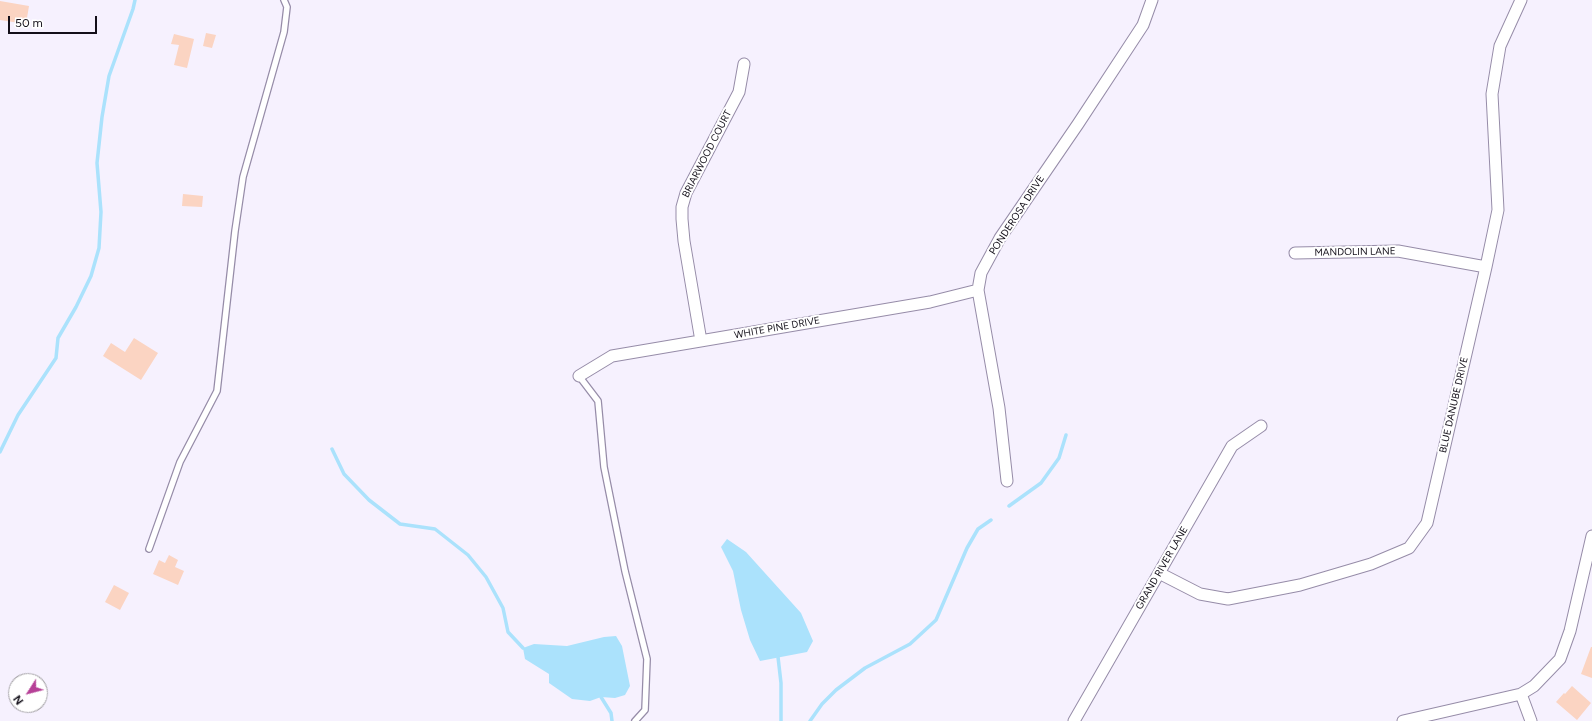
<!DOCTYPE html>
<style>
body{margin:0}
#map{position:relative;width:1592px;height:721px;overflow:hidden;background:#f6f1fe;font-family:Figtree,sans-serif}
canvas{display:block}
.north{position:absolute;left:8px;top:673px;width:40px;height:40px;box-sizing:border-box;background:#fff;border:1px solid #a19fa3;border-radius:50%;rotate:234deg;font-size:11px;font-weight:700;line-height:16px;text-align:center;color:#130f19}
.north::after{content:'';display:block;margin:auto;width:14px;height:18px;background:#b64097;clip-path:polygon(50% 0,100% 100%,50% 72%,0 100%)}
.scale{position:absolute;left:8px;top:16px;width:89px;height:18px;box-sizing:border-box;border:2px solid #130f19;border-top:0;padding-left:5px;font-size:12px;line-height:14px;white-space:nowrap;color:#130f19;-webkit-text-stroke:3px #fff;paint-order:stroke}
</style>
<div id="map">
<canvas width="1592" height="721"></canvas>
<div class="north">N</div>
<div class="scale">50 m</div>
</div>
<script>
const ctx = document.querySelector('canvas').getContext('2d');
ctx.lineJoin = 'round';
function fill(path, color) {
  ctx.fillStyle = color;
  ctx.fill(path, 'evenodd');
}
function toPath(rows) {
  const path = new Path2D();
  for (const r of rows) {
    path.moveTo(r[0], r[1]);
    for (let i = 2; i < r.length; i += 2) path.lineTo(r[i], r[i + 1]);
  }
  return path;
}
function stroke(path, color, width, dash) {
  ctx.strokeStyle = color;
  ctx.lineWidth = width;
  ctx.lineCap = dash ? 'butt' : 'round';
  ctx.setLineDash(dash || []);
  ctx.stroke(path);
}
function label(font, color, halo, rows, align = 'center') {
  ctx.font = font + ' Figtree,sans-serif';
  ctx.lineWidth = 4;
  ctx.setLineDash([]);
  ctx.textBaseline = 'middle';
  ctx.strokeStyle = halo;
  ctx.fillStyle = color;
  for (const [text, x, y, turn = 0] of rows) {
    ctx.save();
    ctx.translate(x, y);
    ctx.rotate((+turn || 0) * Math.PI / 180);
    ctx.textAlign = isNaN(turn) ? turn : align;
    if (halo) ctx.strokeText(text, 0, 0);
    ctx.fillText(text, 0, 0);
    ctx.restore();
  }
}
fill(toPath([
 [727,539,746,552,801,613,813,641,807,652,760,661,750,640,741,610,733,571,721,547],
 [616,636,622,646,630,686,625,695,615,698,601,697,590,701,572,699,549,683,549,674,525,659,523,648,534,644,567,646,604,637]
]), '#abe2fc');
stroke(toPath([
 [332,449,344,474,369,500,400,524,435,529,468,555,486,577,503,608,508,632,523,648],
 [0,452,18,415,56,358,58,338,76,307,91,276,99,248,101,212,97,163,102,117,109,76,133,9,135,0],
 [1009,506,1041,483,1059,458,1066,435],
 [778,657,781,683,781,721],
 [601,697,611,713,612,721],
 [810,721,822,704,836,690,865,668,910,644,936,620,967,548,978,529,991,520]
]), '#abe2fc', 3.5);
fill(toPath([
 [0,1,29,6,26,24,0,20],
 [206,33,216,35,212,48,203,46],
 [174,34,194,39,187,68,174,65,179,45,171,44],
 [183,194,203,196,202,207,182,206],
 [134,338,158,353,141,380,103,356,111,343,125,352],
 [169,555,178,560,175,567,184,571,178,585,153,574,159,560,165,563],
 [114,585,129,593,120,610,105,602],
 [1591,647,1592,647,1592,678,1581,674],
 [1572,686,1591,703,1577,720,1556,702,1564,693,1565,694]
]), '#fbd4c2');
const lane = toPath([
 [579,376,598,401,604,467,625,571,647,659,645,710,635,721],
 [149,549,180,462,217,391,235,231,243,177,284,32,287,7,284,0]
]);
const street = toPath([
 [1295,253,1398,251,1486,267],
 [701,341,684,241,682,219,682,207,686,193,739,92,744,64],
 [579,376,612,356,930,302,978,290],
 [1007,481,999,408,978,290,981,273,1000,238,1078,124,1143,25,1152,0],
 [1159,573,1200,594,1228,599,1300,585,1371,564,1409,548,1427,523,1486,267,1498,210,1492,94,1500,46,1521,0],
 [1521,694,1531,721],
 [1074,721,1232,446,1261,426],
 [1403,721,1521,694,1534,686,1560,659,1570,631,1592,536]
]);
stroke(lane, '#968ca8', 8);
stroke(street, '#968ca8', 13);
stroke(lane, '#fff', 5.5);
stroke(street, '#fff', 11);
label('10px', '#130f19', '#fff', [
 ["BRIARWOOD COURT",707,154,-63],
 ["PONDEROSA DRIVE",1017,215,-57],
 ["MANDOLIN LANE",1355,252,-1],
 ["WHITE PINE DRIVE",777,328,-10],
 ["BLUE DANUBE DRIVE",1454,405,-77],
 ["GRAND RIVER LANE",1162,568,-60]
]);
</script>
